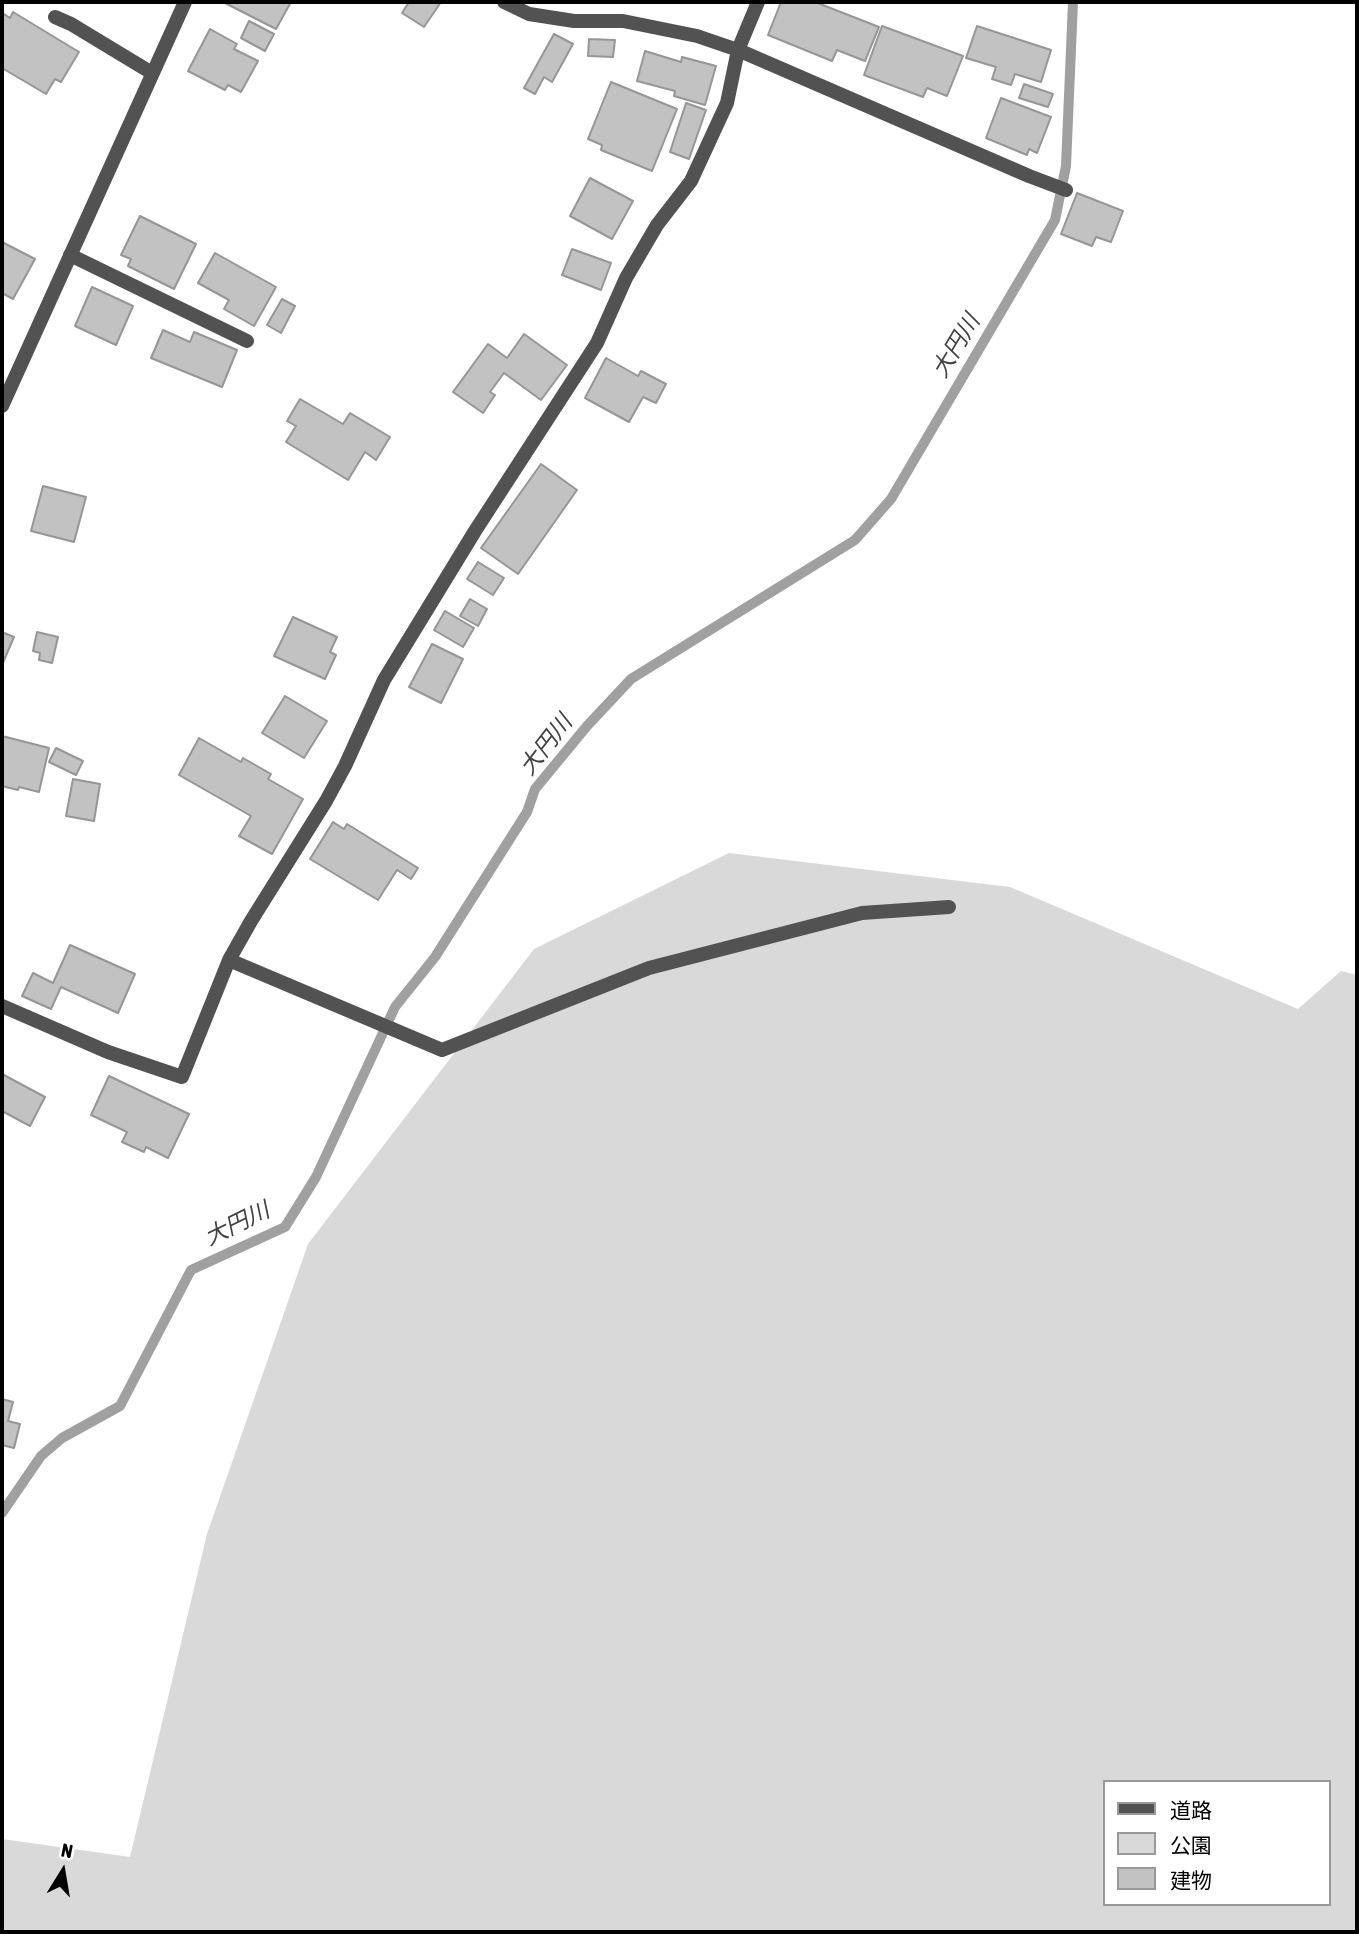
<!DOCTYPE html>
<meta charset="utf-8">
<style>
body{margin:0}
#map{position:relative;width:1359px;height:1934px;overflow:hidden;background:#fff;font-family:"Asap Condensed","Noto Sans JP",sans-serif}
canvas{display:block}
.frame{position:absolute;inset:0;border:4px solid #000;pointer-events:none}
.legend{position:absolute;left:1103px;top:1780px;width:228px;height:126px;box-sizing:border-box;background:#fff;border:2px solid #999;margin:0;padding:9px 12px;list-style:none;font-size:21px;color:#000}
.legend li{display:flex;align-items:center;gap:14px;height:35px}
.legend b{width:35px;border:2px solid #999}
.north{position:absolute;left:28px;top:1836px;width:70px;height:70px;-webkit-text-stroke:5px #fff;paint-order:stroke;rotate:11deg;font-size:19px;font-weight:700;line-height:28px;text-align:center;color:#000}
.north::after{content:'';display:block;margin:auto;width:24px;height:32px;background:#000;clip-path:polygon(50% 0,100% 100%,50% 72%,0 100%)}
</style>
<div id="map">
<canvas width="1359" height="1934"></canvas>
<div class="frame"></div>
<ul class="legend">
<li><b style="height:9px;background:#525252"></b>道路</li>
<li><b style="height:19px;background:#d9d9d9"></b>公園</li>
<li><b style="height:19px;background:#c2c2c2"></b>建物</li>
</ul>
<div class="north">N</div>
</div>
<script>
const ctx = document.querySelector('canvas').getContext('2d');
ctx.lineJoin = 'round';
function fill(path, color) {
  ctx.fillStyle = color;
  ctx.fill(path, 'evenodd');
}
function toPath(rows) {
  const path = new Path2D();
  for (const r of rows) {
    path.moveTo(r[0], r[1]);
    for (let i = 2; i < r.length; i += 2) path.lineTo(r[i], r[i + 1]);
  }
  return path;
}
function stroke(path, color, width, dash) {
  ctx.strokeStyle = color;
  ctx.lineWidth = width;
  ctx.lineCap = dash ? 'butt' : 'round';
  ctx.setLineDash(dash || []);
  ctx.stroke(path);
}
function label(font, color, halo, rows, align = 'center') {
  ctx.font = font + ' "Asap Condensed","Noto Sans JP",sans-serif';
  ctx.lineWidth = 7;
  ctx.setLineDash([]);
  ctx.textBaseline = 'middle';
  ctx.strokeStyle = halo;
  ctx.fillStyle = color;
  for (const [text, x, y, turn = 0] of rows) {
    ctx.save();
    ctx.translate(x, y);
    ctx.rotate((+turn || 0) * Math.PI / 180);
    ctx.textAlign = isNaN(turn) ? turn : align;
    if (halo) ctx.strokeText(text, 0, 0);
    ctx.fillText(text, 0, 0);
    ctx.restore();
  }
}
fill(toPath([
 [729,853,1010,887,1298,1009,1341,971,1357,975,1357,1932,2,1932,2,1839,130,1857,207,1534,308,1244,534,949],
 [1105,1782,1329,1782,1329,1904,1105,1904]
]), '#d9d9d9');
stroke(toPath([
 [2,1513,41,1456,62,1438,120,1406,191,1270,285,1227,316,1177,395,1007,435,957,527,812,535,789,587,726,631,679,855,540,891,499,1055,220,1066,166,1073,2]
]), '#a0a0a0', 10);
const building = toPath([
 [223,2,291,2,276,29,223,2],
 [409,2,441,2,424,27,402,13,409,2],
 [781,2,815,2,879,27,865,61,837,50,832,61,768,35,781,2],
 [13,12,79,52,61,82,55,79,46,94,2,68,2,17,4,14,10,18,13,12],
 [249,21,274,34,265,51,241,38,249,21],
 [882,26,963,56,947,96,927,88,923,97,864,75,882,26],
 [977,26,1051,50,1041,82,1015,74,1011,85,992,79,996,67,966,58,977,26],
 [210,29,237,44,234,49,258,61,241,92,228,85,225,90,188,71,210,29],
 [554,34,573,44,552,82,544,77,535,94,524,88,554,34],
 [589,39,615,40,613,57,588,56,589,39],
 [645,51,681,62,682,57,716,66,705,105,674,96,675,91,637,81,645,51],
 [611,82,677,109,652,171,601,150,602,145,588,139,611,82],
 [1024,84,1053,94,1048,107,1019,98,1024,84],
 [1001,98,1051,117,1037,153,1029,149,1027,155,986,138,1001,98],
 [686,103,706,110,689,159,670,152,686,103],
 [590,178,633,201,612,239,570,216,590,178],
 [1077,193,1123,211,1111,242,1096,237,1092,246,1061,234,1077,193],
 [140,216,196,244,174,289,128,266,131,259,121,255,140,216],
 [2,242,35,259,13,299,2,293,2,242],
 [572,249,611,263,601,290,562,275,572,249],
 [215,253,276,287,254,326,224,309,229,300,198,283,215,253],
 [92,287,133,306,116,345,75,326,92,287],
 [282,299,295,306,281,333,267,325,282,299],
 [163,330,190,342,194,332,237,350,222,387,151,358,163,330],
 [524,334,567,365,541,400,504,373,490,392,495,395,483,413,453,392,488,344,507,358,524,334],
 [606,358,638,376,641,371,666,384,656,403,643,397,629,422,585,398,606,358],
 [300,399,343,424,350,413,390,437,376,460,365,452,348,480,286,442,296,426,287,421,300,399],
 [541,464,577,490,518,574,481,548,541,464],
 [43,486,86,497,74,542,31,531,43,486],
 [478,562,504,578,493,595,467,579,478,562],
 [470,599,487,609,478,626,460,616,470,599],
 [445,611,474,628,463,647,434,630,445,611],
 [293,617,337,637,330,652,336,655,325,679,274,656,293,617],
 [2,632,14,637,2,665,2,632],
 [37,632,58,637,52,663,39,660,40,653,33,651,37,632],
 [432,644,463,659,441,703,409,687,432,644],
 [285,696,327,721,304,758,262,733,285,696],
 [2,736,49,748,39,792,19,787,18,790,2,786,2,736],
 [199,738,241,762,243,758,271,774,268,779,303,799,272,854,239,836,251,816,179,775,199,738],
 [56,748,83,761,76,775,49,762,56,748],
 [73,779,100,784,94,821,66,816,73,779],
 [333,822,344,829,347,824,418,868,411,879,397,870,378,900,310,859,333,822],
 [70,945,135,974,118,1013,61,987,51,1009,22,996,33,973,53,983,70,945],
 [2,1074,45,1097,30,1126,2,1111,2,1074],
 [109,1076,189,1114,168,1158,146,1147,144,1152,122,1142,127,1132,91,1115,109,1076],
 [2,1399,13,1402,8,1421,20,1424,14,1448,2,1445,2,1399]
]);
fill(building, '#c2c2c2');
stroke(building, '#969696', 2);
stroke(toPath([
 [504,2,529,14,574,21,623,21,697,36,738,50,1029,176,1066,190],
 [55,17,71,24,152,73],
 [70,255,247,341],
 [229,960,442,1050,649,968,862,913,949,907],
 [2,1006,108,1052,182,1077,229,960,251,921,326,801,345,766,384,680,475,531,597,343,626,278,657,225,691,181,727,103,738,50,758,2]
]), '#525252', 14);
stroke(toPath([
 [2,406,185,2]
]), '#525252', 14);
label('italic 23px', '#414141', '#fff', [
 ["大円川",956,346,-59],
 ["大円川",546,745,-52],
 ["大円川",237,1224,-26]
]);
</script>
